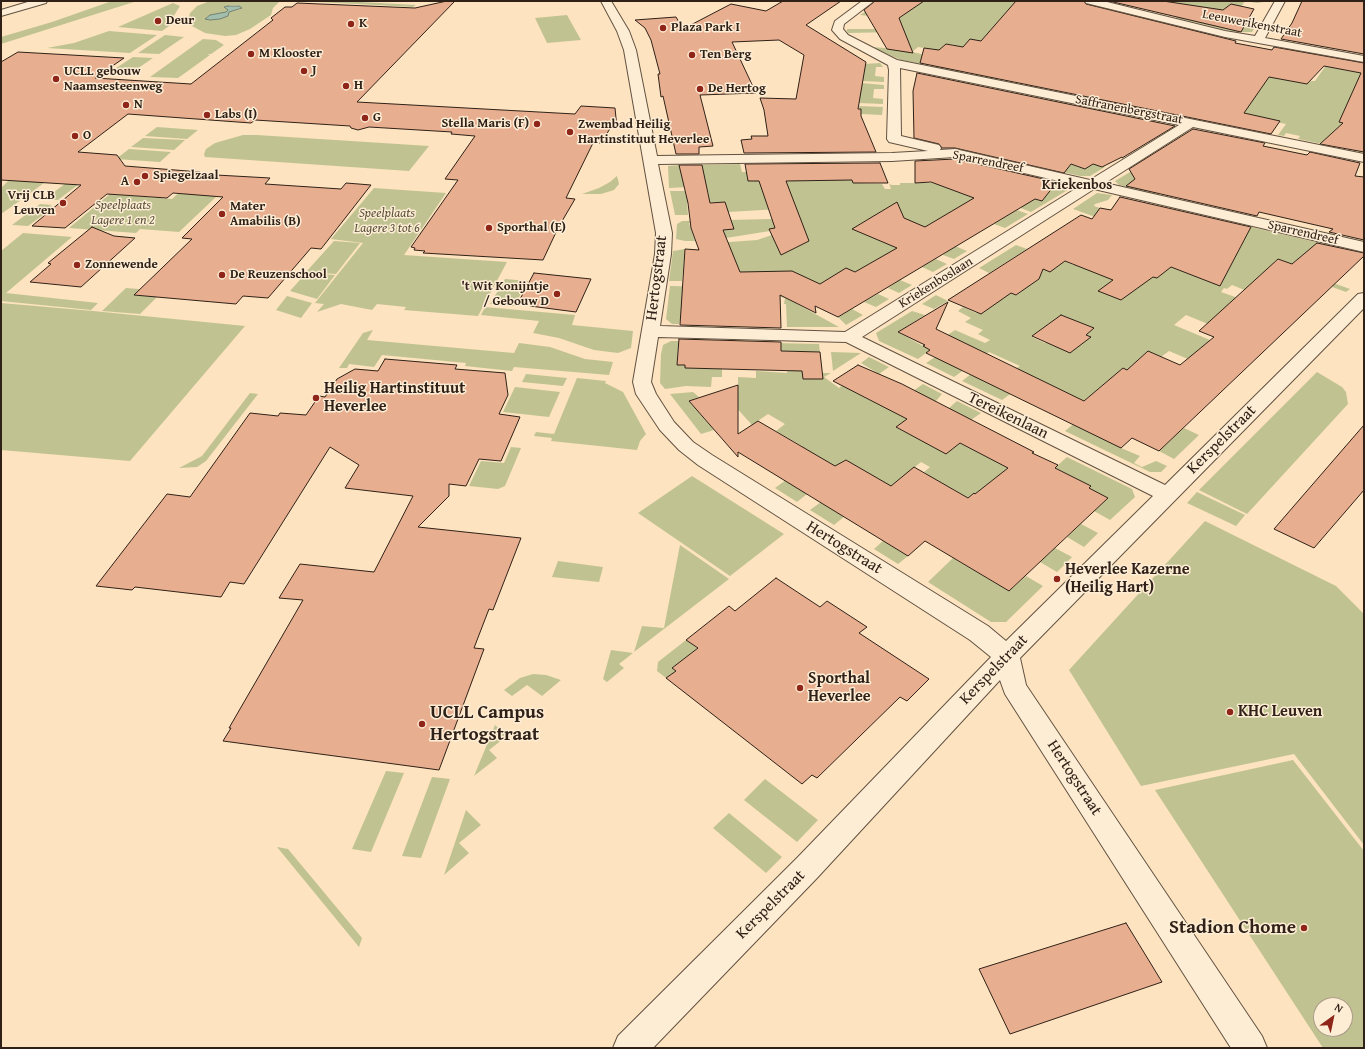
<!DOCTYPE html>
<style>
body{margin:0}
#map{position:relative;width:1365px;height:1049px;overflow:hidden;background:#fde3bf;font-family:"Gentium Book Plus",serif}
canvas{display:block}
.frame{position:absolute;inset:0;border:2px solid #2f2117;pointer-events:none}
.north{position:absolute;left:1313px;top:997px;width:40px;height:40px;box-sizing:border-box;background:#feedd5;border:1px solid #ab9b89;border-radius:50%;rotate:33deg;font-size:11px;font-weight:700;line-height:16px;text-align:center;color:#2f2117}
.north::after{content:'';display:block;margin:auto;width:14px;height:18px;background:#8f2418;clip-path:polygon(50% 0,100% 100%,50% 72%,0 100%)}
</style>
<div id="map">
<canvas width="1365" height="1049"></canvas>
<div class="frame"></div>
<div class="north">N</div>
</div>
<script>
const ctx = document.querySelector('canvas').getContext('2d');
ctx.lineJoin = 'round';
function fill(path, color) {
  ctx.fillStyle = color;
  ctx.fill(path, 'evenodd');
}
function toPath(rows) {
  const path = new Path2D();
  for (const r of rows) {
    path.moveTo(r[0], r[1]);
    for (let i = 2; i < r.length; i += 2) path.lineTo(r[i], r[i + 1]);
  }
  return path;
}
function stroke(path, color, width, dash) {
  ctx.strokeStyle = color;
  ctx.lineWidth = width;
  ctx.lineCap = dash ? 'butt' : 'round';
  ctx.setLineDash(dash || []);
  ctx.stroke(path);
}
function label(font, color, halo, rows, align = 'center') {
  ctx.font = font + ' "Gentium Book Plus",serif';
  ctx.lineWidth = 3;
  ctx.setLineDash([]);
  ctx.textBaseline = 'middle';
  ctx.strokeStyle = halo;
  ctx.fillStyle = color;
  for (const [text, x, y, turn = 0] of rows) {
    ctx.save();
    ctx.translate(x, y);
    ctx.rotate((+turn || 0) * Math.PI / 180);
    ctx.textAlign = isNaN(turn) ? turn : align;
    if (halo) ctx.strokeText(text, 0, 0);
    ctx.fillText(text, 0, 0);
    ctx.restore();
  }
}
fill(toPath([
 [112,1,137,1,1,44,1,37,52,22],
 [210,1,280,1,273,8,271,15,250,29,236,35,225,36,205,33,190,25,188,21,190,13,197,6],
 [230,5,238,5,241,9,229,12,228,16,220,19,210,20,206,17,226,12,228,10,224,7],
 [321,1,343,1,416,5,413,7,319,2],
 [917,1,1079,1,1085,3,1078,6,1127,28,1133,14,1161,22,1158,23,1242,54,1283,49,1291,50,1283,60,1290,81,1307,84,1311,81,1315,81,1332,57,1343,59,1339,66,1343,70,1362,72,1343,123,1335,134,1332,133,1327,138,1364,149,1361,152,1298,139,1300,136,1286,133,1284,136,1278,135,1286,124,1125,92,1115,103,1109,102,1135,77,1065,51,1039,88,1026,85,1037,75,1004,69,997,80,972,74,983,68,972,65,964,73,933,67,955,45,946,44,940,49,942,51,918,47,912,52,936,57,926,65,901,60,872,47,898,49,898,32,848,33,847,31,847,29,876,29,870,16,860,15,871,8],
 [1163,1,1271,1,1257,3,1245,1,1236,15],
 [173,3,180,6,173,17,172,24,162,31,118,27],
 [567,15,581,40,547,43,535,18],
 [1177,15,1246,19,1257,24,1252,32,1235,32,1176,18],
 [109,31,157,35,130,53,47,48,74,43],
 [165,35,184,37,159,54,138,53],
 [203,39,216,40,224,45,211,54,207,54,210,55,178,78,150,77],
 [133,57,153,58,128,75,107,74],
 [880,63,883,67,876,67,875,76,884,77,884,82,861,81,864,64],
 [861,83,884,85,884,89,874,89,873,98,883,99,883,104,859,103],
 [859,106,883,107,882,115,861,114],
 [157,127,198,130,187,139,145,136],
 [243,135,257,135,429,146,409,171,205,157,204,154,206,149,215,143],
 [143,138,185,140,174,150,131,147],
 [129,149,171,152,160,162,116,159],
 [80,156,21,200,1,214,1,188,14,175],
 [1062,161,1085,169,1094,163,1105,167,1090,176,1080,176,1054,170],
 [801,163,801,181,824,181,838,178,834,163,846,163,853,183,882,184,885,189,891,189,889,183,891,185,900,185,900,183,932,183,941,178,1047,186,1051,180,1068,185,1071,188,1031,212,987,195,990,202,904,251,879,259,797,304,839,327,787,327,786,304,784,304,785,298,781,297,754,296,681,316,679,324,672,324,666,319,670,286,725,287,716,243,757,240,772,235,793,233,790,227,769,229,770,231,726,238,722,230,734,229,731,220,689,223,695,241,685,241,676,239,677,224,682,221,772,219,796,208,728,212,720,202,687,203,688,215,675,215,670,191,685,191,686,196,709,195,706,186,669,188,668,166,680,165,704,178,701,165,740,164,742,172,779,172,777,164],
 [1135,169,1159,189,1156,194,1119,185,1115,181],
 [198,175,236,178,179,232,140,229,136,233,69,228,110,194,172,199],
 [617,176,619,184,614,190,601,194,582,194,599,188,610,182],
 [66,183,79,184,58,200,45,199],
 [374,188,446,193,404,255,507,262,478,316,404,310,406,307,377,304,372,310,341,304,317,312,324,304,315,303,363,243,331,239],
 [1097,193,1112,195,1108,200,1095,204,1094,206,1100,208,1096,215,1209,217,1238,251,1251,227,1342,248,1336,254,1304,260,1298,259,1292,264,1278,259,1274,262,1350,289,1346,292,1288,271,1252,293,1232,285,1227,289,1224,288,1221,292,1252,303,1213,326,1186,315,1174,325,1210,340,1202,365,1169,351,1161,357,1148,351,1110,390,1102,386,1086,399,1084,403,1053,386,1050,388,1020,387,1002,400,962,381,971,374,1015,369,1020,366,989,352,954,377,926,363,946,350,943,338,955,330,985,343,990,340,978,334,983,330,965,322,971,318,958,311,963,307,976,313,1007,291,1017,295,1022,291,1013,287,1045,266,1053,269,1065,261,1073,265,1126,228,1073,209],
 [1041,330,1054,336,1045,343,1032,337],
 [40,204,52,205,50,206,54,207,28,226,12,225],
 [1017,210,1028,214,1005,228,994,224],
 [23,233,72,237,6,293,98,303,91,310,1,301,1,251],
 [334,241,360,243,336,274,306,272],
 [1016,245,1027,249,989,273,979,268],
 [955,246,967,251,954,259,943,255],
 [685,249,682,281,669,281,673,251],
 [936,259,947,264,933,272,922,267],
 [306,273,335,275,317,299,290,291],
 [505,279,528,281,514,306,490,304],
 [900,280,912,285,899,293,888,288],
 [126,288,163,291,140,314,102,311],
 [878,294,889,299,876,307,864,302],
 [936,295,948,301,934,309,922,304],
 [287,296,312,303,301,318,276,310],
 [1,303,93,311,245,326,130,461,1,450],
 [485,307,575,315,572,325,633,331,631,348,618,353,594,350,559,338,533,333,539,321,481,315],
 [852,309,863,315,846,325,838,317],
 [912,311,925,315,898,332,930,350,918,359,879,341,876,333],
 [373,330,367,340,514,353,519,343,550,347,585,359,613,362,609,375,514,367,512,371,465,366,466,363,382,355,374,367,349,364,347,368,339,368,363,333],
 [671,341,701,341,700,350,678,349,677,365,685,365,685,368,715,369,722,360,722,377,712,377,711,387,686,386,665,389,660,383,661,354,663,345],
 [731,342,819,344,820,352,771,351],
 [831,352,861,353,833,371],
 [869,357,889,367,879,374,861,363],
 [797,364,808,373,831,373,824,377,839,388,845,383,854,392,870,400,911,416,896,427,905,432,912,428,958,442,977,452,987,445,1010,469,1007,469,992,481,1047,475,1067,457,1132,489,1135,497,1110,520,1094,511,1108,498,1089,489,1091,486,997,559,846,460,833,468,800,448,802,446,776,431,785,424,768,414,752,425,725,395,738,387,738,377,756,378,756,371,787,373,787,370],
 [921,462,930,467,924,472,927,474,918,481,909,475,917,469,915,467],
 [953,489,968,498,974,493,984,499,958,508,945,495],
 [1317,372,1342,387,1346,392,1348,404,1247,514,1199,490],
 [526,374,567,378,563,386,522,382],
 [577,378,606,381,605,383,623,392,646,434,640,441,637,450,551,441,552,438,534,436,536,432,554,434],
 [923,384,942,394,935,402,913,391],
 [515,387,560,392,549,417,503,412],
 [1113,391,1121,448,1140,456,1134,463,1142,467,1156,461,1167,466,1161,472,1150,472,1065,431],
 [693,392,699,397,689,401,714,430,701,434,670,394],
 [250,393,258,394,206,461,197,467,179,468,202,456],
 [957,401,981,413,971,420,949,408],
 [1184,428,1199,435,1174,459,1159,451],
 [511,447,521,448,505,486,498,489,469,486,481,461,504,463],
 [692,476,784,534,730,576,638,513],
 [786,480,807,494,797,502,775,488],
 [1197,492,1245,515,1236,526,1187,503],
 [821,502,845,516,834,525,810,510],
 [1205,521,1336,586,1364,614,1364,845,1294,754,1141,786,1069,670],
 [1081,524,1098,533,1084,547,1067,537],
 [884,540,908,556,898,564,874,549],
 [680,545,729,579,634,652,642,626,664,628],
 [1055,548,1072,557,1057,572,1040,562],
 [953,558,1009,591,1026,576,1043,586,1006,622,991,622,928,582],
 [558,561,603,567,599,582,552,577],
 [686,640,698,648,673,668,676,671,666,678,657,671,658,662],
 [611,650,633,653,619,664,624,668,607,682,603,679],
 [533,674,546,675,561,680,542,696,527,685,512,696,504,690,520,678],
 [495,725,507,736,489,750,497,758,474,776],
 [1293,760,1364,851,1364,1048,1323,1048,1155,790],
 [1321,1005,1345,1005,1345,1029,1321,1029],
 [386,771,404,773,371,852,352,849],
 [432,777,450,779,421,858,402,856],
 [765,779,818,820,797,842,744,800],
 [466,810,481,825,459,843,469,853,444,875],
 [729,813,782,857,766,873,713,828],
 [277,847,288,849,362,938,359,947]
]), '#c0c391');
const water = toPath([
 [228,6,239,6,242,8,229,12,228,16,220,19,210,20,205,19,210,15,226,12,228,10,224,7,228,6]
]);
fill(water, '#a1bfac');
stroke(water, '#738070', 1);
const building = toPath([
 [447,1,455,1,357,102,575,114,581,106,615,108,617,128,611,127,601,143,593,143,566,198,575,199,558,228,543,260,423,253,425,251,414,250,415,248,411,247,458,180,445,179,475,136,451,134,452,132,369,127,358,130,351,128,350,126,255,120,251,123,128,114,78,152,117,155,125,166,200,172,198,174,270,178,265,184,341,189,346,183,371,185,321,249,311,248,268,298,243,296,236,304,134,295,192,239,182,238,223,197,173,193,167,198,107,194,65,228,32,226,81,185,1,180,1,62,18,52,124,58,95,78,191,84,273,20,271,18,285,7,292,7,297,3,415,8,447,1],
 [783,1,841,1,806,25,866,62,858,109,861,109,861,116,876,152,744,153,741,140,752,139,751,136,768,136,764,110,760,98,796,99,804,55,779,40,732,42,756,93,700,95,713,146,699,147,699,154,676,154,663,96,661,97,658,74,660,74,651,40,645,28,635,20,676,17,683,29,731,4,766,11,783,1],
 [875,1,924,1,899,18,913,53,887,49,864,10,875,1],
 [1016,1,1084,1,1086,4,1236,41,1235,43,1272,50,1274,47,1364,63,1364,152,1320,144,1343,123,1339,122,1361,73,1324,66,1307,84,1269,77,1244,113,1280,121,1271,134,920,63,924,48,939,50,946,44,963,47,970,39,981,41,1016,1],
 [1109,1,1163,1,1223,10,1231,4,1254,9,1241,32,1109,1],
 [1302,1,1364,1,1364,54,1281,39,1292,23,1302,1],
 [917,73,1175,126,1122,158,1122,157,1102,167,1093,164,1085,169,1071,164,1064,173,955,148,942,148,939,144,914,138,913,91,917,73],
 [1193,129,1265,143,1263,146,1307,155,1310,152,1360,163,1355,176,1364,177,1364,240,1329,232,1333,229,1259,212,1257,216,1126,186,1135,179,1129,169,1193,129],
 [955,159,1057,182,1042,201,1035,199,838,317,815,306,816,313,780,295,781,328,680,325,685,249,699,250,691,228,688,203,679,165,702,165,710,203,725,202,734,229,723,230,740,272,792,271,820,284,846,268,855,272,897,248,852,229,897,202,904,218,925,227,974,198,931,182,915,183,915,161,955,159],
 [880,163,888,183,853,183,852,180,786,181,809,241,781,255,769,229,775,228,759,181,748,181,745,164,880,163],
 [1120,197,1251,227,1220,286,1171,267,1157,278,1153,277,1121,300,1098,291,1113,280,1065,261,1050,272,1043,269,1039,279,1016,295,1011,293,981,314,948,300,1081,215,1092,219,1100,208,1111,210,1120,197],
 [92,227,114,236,135,238,81,287,30,282,51,264,48,263,92,227],
 [1317,243,1364,253,1364,256,1159,451,1132,438,1121,448,926,353,930,350,923,346,925,345,898,332,948,302,936,329,1084,401,1123,368,1127,370,1148,351,1180,365,1214,337,1199,331,1278,259,1292,264,1317,243],
 [534,273,591,279,576,312,530,306,532,303,519,301,534,273],
 [1061,315,1094,328,1086,335,1091,337,1070,353,1032,336,1061,315],
 [679,339,781,342,781,351,820,352,823,379,803,379,802,371,685,368,685,365,677,365,679,339],
 [385,359,457,365,455,369,505,373,508,395,499,414,520,417,501,461,479,459,466,486,449,484,449,496,418,527,521,538,493,610,489,609,474,648,484,649,439,770,223,741,231,728,229,728,303,600,279,598,300,564,374,572,413,496,345,488,359,465,330,447,244,584,230,582,221,597,135,587,132,590,96,586,167,494,190,497,250,413,278,416,280,413,306,415,319,396,325,397,337,379,355,369,378,371,385,359],
 [858,365,902,384,1034,452,1032,453,1058,465,1055,468,1091,486,1089,488,1108,498,1009,591,925,541,908,556,738,452,738,457,689,401,738,385,738,434,758,421,835,466,846,460,891,486,914,467,968,498,974,493,975,494,1008,468,960,443,946,454,896,427,907,419,833,381,858,365],
 [1364,425,1364,490,1314,548,1274,529,1364,425],
 [776,578,820,607,827,601,867,627,859,633,929,679,907,701,900,697,817,778,812,775,802,784,666,678,676,671,672,668,698,648,686,640,729,606,735,611,776,578],
 [1126,923,1162,982,1010,1034,979,969,1126,923]
]);
fill(building, '#e8ae90');
stroke(building, '#2f2117', 1);
const minor = toPath([
 [31,1,47,1,46,3,1,16,1,10,31,1],
 [601,1,611,1,629,31,636,50,657,156,892,153,928,151,889,142,887,139,889,70,888,65,840,39,832,30,835,21,862,1,874,1,844,24,843,29,848,35,897,60,1364,154,1364,162,1193,127,1105,183,1364,242,1364,252,1094,189,862,337,1165,485,1358,294,1364,293,1364,308,1020,658,1026,685,1262,1036,1267,1048,1231,1048,1005,694,1000,680,817,878,653,1048,613,1048,618,1036,797,858,991,657,970,640,698,465,679,450,660,430,636,394,633,382,655,254,656,233,624,50,617,31,601,1],
 [900,68,1179,125,1090,180,955,149,940,150,941,148,939,145,901,136,900,68],
 [955,157,1080,186,845,332,660,326,671,254,672,233,658,164,892,161,955,157],
 [658,337,846,342,1153,496,1006,641,988,626,712,455,693,442,674,422,656,394,651,382,658,337],
 [1085,1,1103,1,1225,31,1255,36,1275,1,1285,1,1265,38,1364,56,1364,62,1225,37,1086,3,1085,1]
]);
stroke(minor, '#625241', 2);
fill(minor, '#feedd5');
for (const [x, y, r, color] of [
 [158,21,4,"#8f2418"],
 [351,24,4,"#8f2418"],
 [663,28,4,"#8f2418"],
 [251,54,4,"#8f2418"],
 [692,55,4,"#8f2418"],
 [304,71,4,"#8f2418"],
 [56,79,4,"#8f2418"],
 [346,86,4,"#8f2418"],
 [700,89,4,"#8f2418"],
 [126,105,4,"#8f2418"],
 [207,115,4,"#8f2418"],
 [365,118,4,"#8f2418"],
 [537,124,4,"#8f2418"],
 [570,132,4,"#8f2418"],
 [75,136,4,"#8f2418"],
 [145,176,4,"#8f2418"],
 [137,182,4,"#8f2418"],
 [63,203,4,"#8f2418"],
 [222,214,4,"#8f2418"],
 [489,228,4,"#8f2418"],
 [77,265,4,"#8f2418"],
 [222,275,4,"#8f2418"],
 [557,294,4,"#8f2418"],
 [316,398,4,"#8f2418"],
 [1057,579,4,"#8f2418"],
 [800,688,4,"#8f2418"],
 [1230,712,4,"#8f2418"],
 [422,724,4,"#8f2418"],
 [1304,928,4,"#8f2418"]
]) {
  const dot = new Path2D();
  dot.arc(x, y, r, 0, 2 * Math.PI);
  ctx.fillStyle = color;
  ctx.fill(dot);
  stroke(dot, '#feedd5', 1.5);
}
label('bold 13px', '#2f2117', '#feedd5', [
 ["Deur",166,21],
 ["K",359,24],
 ["Plaza Park I",671,28],
 ["M Klooster",259,54],
 ["Ten Berg",700,55],
 ["J",312,71],
 ["UCLL gebouw",64,72],
 ["Naamsesteenweg",64,87],
 ["H",354,86],
 ["De Hertog",708,89],
 ["N",134,105],
 ["Labs (I)",215,115],
 ["G",373,118],
 ["Stella Maris (F)",529,124,"right"],
 ["Zwembad Heilig",578,125],
 ["Hartinstituut Heverlee",578,140],
 ["O",83,136],
 ["Spiegelzaal",153,176],
 ["A",129,182,"right"],
 ["Vrij CLB",55,196,"right"],
 ["Leuven",55,211,"right"],
 ["Mater",230,207],
 ["Amabilis (B)",230,222],
 ["Sporthal (E)",497,228],
 ["Zonnewende",85,265],
 ["De Reuzenschool",230,275],
 ["'t Wit Konijntje",549,287,"right"],
 ["/ Gebouw D",549,302,"right"]
], 'left');
label('13px', '#2f2117', '#feedd5', [
 ["Leeuwerikenstraat",1252,24,11],
 ["Saffranenbergstraat",1129,110,11],
 ["Sparrendreef",988,162,11],
 ["Sparrendreef",1303,233,13],
 ["Kriekenboslaan",936,283,-32]
]);
label('italic 13px', '#5a523c', '#feedd5', [
 ["Speelplaats",123,206],
 ["Lagere 1 en 2",123,221],
 ["Speelplaats",387,214],
 ["Lagere 3 tot 6",387,229]
]);
label('bold 14px', '#2f2117', '#feedd5', [
 ["Kriekenbos",1077,185]
]);
label('16px', '#2f2117', '#feedd5', [
 ["Hertogstraat",657,278,-83],
 ["Tereikenlaan",1008,416,26],
 ["Kerspelstraat",1222,440,-45],
 ["Hertogstraat",844,548,32],
 ["Kerspelstraat",994,670,-46],
 ["Hertogstraat",1074,778,57],
 ["Kerspelstraat",771,905,-45]
]);
label('bold 16px', '#2f2117', '#feedd5', [
 ["Heilig Hartinstituut",324,389],
 ["Heverlee",324,407],
 ["Heverlee Kazerne",1065,570],
 ["(Heilig Hart)",1065,588],
 ["Sporthal",808,679],
 ["Heverlee",808,697],
 ["KHC Leuven",1238,712]
], 'left');
label('bold 19px', '#2f2117', '#feedd5', [
 ["UCLL Campus",430,713],
 ["Hertogstraat",430,735],
 ["Stadion Chome",1296,928,"right"]
], 'left');
</script>
